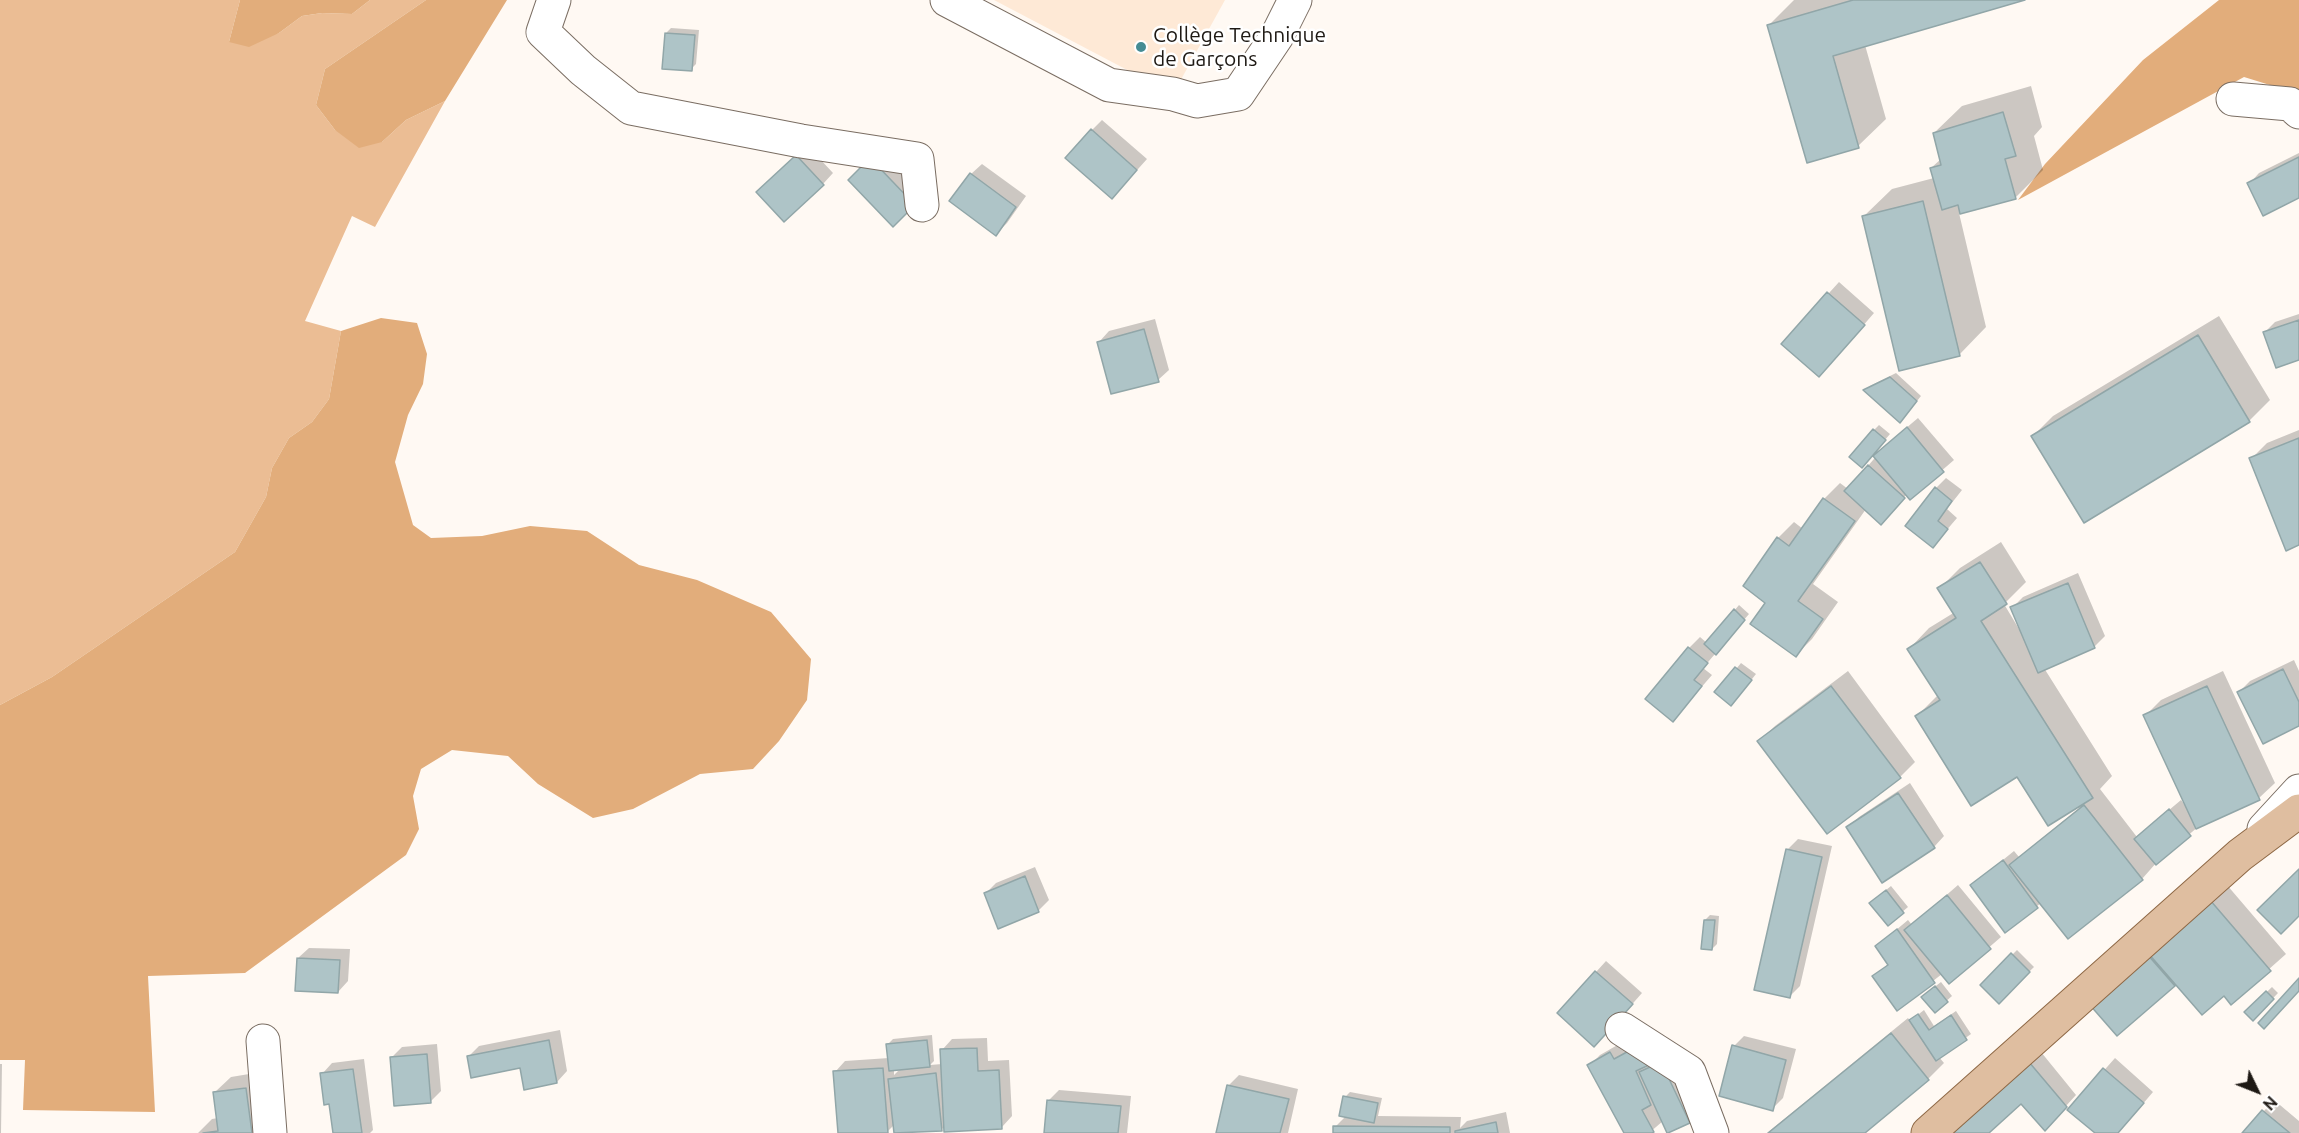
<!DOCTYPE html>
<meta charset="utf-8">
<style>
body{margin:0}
#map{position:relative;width:2299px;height:1133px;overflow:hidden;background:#fff9f3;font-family:Ubuntu,sans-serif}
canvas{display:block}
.north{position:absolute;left:2227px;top:1061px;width:60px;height:60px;-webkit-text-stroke:4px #fff;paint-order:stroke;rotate:133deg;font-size:16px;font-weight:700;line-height:24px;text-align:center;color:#1e1914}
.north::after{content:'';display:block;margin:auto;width:21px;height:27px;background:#1e1914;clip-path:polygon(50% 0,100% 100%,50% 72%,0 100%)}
</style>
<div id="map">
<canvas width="2299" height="1133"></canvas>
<div class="north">N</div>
</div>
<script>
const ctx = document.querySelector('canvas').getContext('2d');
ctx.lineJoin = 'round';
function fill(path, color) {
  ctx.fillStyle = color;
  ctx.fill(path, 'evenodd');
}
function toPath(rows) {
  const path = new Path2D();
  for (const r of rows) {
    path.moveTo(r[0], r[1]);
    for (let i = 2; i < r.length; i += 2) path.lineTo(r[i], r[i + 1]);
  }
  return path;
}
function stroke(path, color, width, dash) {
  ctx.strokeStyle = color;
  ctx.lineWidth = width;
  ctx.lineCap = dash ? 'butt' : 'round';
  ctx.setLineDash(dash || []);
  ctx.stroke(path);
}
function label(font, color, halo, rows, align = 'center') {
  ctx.font = font + ' Ubuntu,sans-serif';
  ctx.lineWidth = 5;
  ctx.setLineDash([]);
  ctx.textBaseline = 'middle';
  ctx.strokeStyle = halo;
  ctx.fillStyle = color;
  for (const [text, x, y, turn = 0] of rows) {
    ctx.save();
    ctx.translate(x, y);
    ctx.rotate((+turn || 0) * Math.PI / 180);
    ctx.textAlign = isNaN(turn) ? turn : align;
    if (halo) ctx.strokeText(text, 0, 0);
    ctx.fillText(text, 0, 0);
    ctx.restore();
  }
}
fill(toPath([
 [994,0,1225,0,1173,94]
]), '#fee9d6');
fill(toPath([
 [0,0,240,0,229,42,279,33,302,16,322,13,352,14,370,0,426,0,325,69,316,105,335,130,382,142,406,120,445,101,375,227,352,216,305,321,341,331,329,399,312,422,289,438,272,468,266,497,235,552,52,677,0,705]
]), '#ebbd94');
fill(toPath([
 [240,0,370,0,352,14,322,13,302,16,279,33,249,47,229,42],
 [426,0,507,0,445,101,406,120,382,142,359,148,335,130,316,105,325,69],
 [2219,0,2299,0,2299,94,2244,77,2018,200,2045,164,2143,60],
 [381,318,417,323,427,354,423,384,408,415,395,462,413,525,431,538,482,536,530,526,587,531,639,565,697,580,771,612,811,659,807,700,779,741,753,769,700,774,633,809,593,818,538,784,508,756,452,750,421,769,413,796,419,829,406,855,245,973,148,976,155,1112,23,1110,25,1060,0,1060,0,705,52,677,235,552,266,497,272,468,289,438,312,422,329,399,341,331]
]), '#e2ad7b');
fill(toPath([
 [1794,0,2020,0,1865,45,1886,119,1858,146,1769,25],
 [671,28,699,30,696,64,691,69,666,33],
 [2031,86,2042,127,2034,136,2043,170,2015,198,1959,213,1986,327,1959,355,1864,216,1892,189,1934,178,1931,168,1941,159,1934,133,1962,106],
 [1102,120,1147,159,1122,187,1092,130],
 [807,145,833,173,823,184,759,192],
 [882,149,925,194,893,225,850,180],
 [2299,153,2299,196,2249,184,2259,173],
 [982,164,1026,196,1007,223,996,234,971,174],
 [1839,282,1874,313,1829,365,1783,344],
 [2299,314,2299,358,2264,333,2275,322],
 [2219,316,2270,400,2249,421,2084,520,2033,436,2053,416],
 [1155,319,1169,370,1158,380,1099,342,1109,331],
 [1896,373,1921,396,1905,416,1865,390,1870,386],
 [1918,418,1954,460,1910,498,1907,494,1891,512,1866,509,1813,584,1838,602,1812,639,1796,655,1768,602,1745,586,1778,538,1794,522,1803,529,1824,499,1840,483,1848,489,1886,445],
 [1879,425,1890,434,1867,461,1874,430],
 [2299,430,2299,544,2251,459,2267,443],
 [1946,478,1962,490,1947,509,1957,518,1933,546,1936,488],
 [2001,542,2026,582,2004,604,2019,629,2021,628,2012,608,2023,597,2078,573,2105,636,2094,647,2044,668,2112,776,2100,789,2137,837,2181,800,2185,805,2145,716,2161,700,2223,671,2275,783,2259,798,2199,826,2157,862,2142,879,2041,903,2006,930,1972,885,2014,851,2019,857,2079,808,1917,716,1938,695,1909,649,1929,628,1955,612,1939,589,1960,568],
 [1739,605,1749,614,1703,668,1712,675,1673,720,1647,699,1689,648,1700,637,1707,643],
 [2294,660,2299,671,2299,724,2239,692,2250,681],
 [1741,663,1756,674,1736,699,1717,692],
 [1848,671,1915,762,1900,777,1759,741,1775,726],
 [1910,783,1944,836,1934,847,1848,828,1859,817],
 [1798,839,1832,846,1800,986,1790,996,1787,850],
 [1035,867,1049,900,1038,911,985,894,996,883],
 [1958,885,2001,937,1949,982,1942,974,1897,1009,1874,977,1889,963,1877,946,1908,920,1912,925],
 [2227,885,2286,954,2231,1003,2224,994,2176,983,2117,1034,2091,1004],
 [1891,886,1908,907,1888,924,1876,898],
 [1710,915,1719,916,1717,944,1712,949,1705,920],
 [309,948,350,949,348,981,338,992,298,958],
 [2017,950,2034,967,1999,1001,1982,985],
 [1606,961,1642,993,1605,1035,1559,1013],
 [1941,982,1952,996,1935,1011,1928,992],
 [2272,987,2278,993,2253,1019,2246,1012],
 [1924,1010,1934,1026,1956,1011,1971,1034,1939,1057,1944,1063,1928,1079,1862,1133,1767,1133,1908,1018,1910,1021],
 [560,1030,567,1071,557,1082,521,1066,468,1057,479,1046],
 [932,1035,934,1061,930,1065,942,1064,942,1050,952,1039,987,1038,988,1061,1009,1060,1012,1116,1002,1127,946,1125,942,1129,896,1133,895,1124,887,1132,839,1133,835,1072,845,1061,889,1058,888,1044,893,1039],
 [894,1069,900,1069,894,1075],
 [1744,1036,1796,1049,1783,1098,1772,1109,1734,1046],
 [1621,1043,1671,1052,1699,1111,1689,1122,1663,1121,1649,1133,1626,1133,1589,1066,1600,1055],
 [437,1044,441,1091,431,1101,391,1058,402,1047],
 [2041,1052,2076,1095,2055,1118,2021,1102,1987,1133,1951,1133],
 [2115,1058,2153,1092,2118,1133,2097,1133,2069,1110],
 [364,1059,373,1130,370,1133,334,1133,330,1103,322,1074,332,1063],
 [0,1064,2,1064,1,1133,0,1133],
 [261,1072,269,1133,198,1133,212,1119,218,1118,215,1092,231,1077],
 [1239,1075,1298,1089,1288,1133,1217,1133,1228,1086],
 [1059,1090,1131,1096,1127,1133,1046,1133,1048,1101],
 [1350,1092,1382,1098,1378,1116,1461,1117,1460,1128,1467,1121,1506,1112,1510,1133,1335,1133,1335,1127,1346,1116,1345,1097],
 [2274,1100,2299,1121,2299,1133,2244,1133]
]), '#0003');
const building = toPath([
 [1853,0,2025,0,1833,56,1859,148,1807,163,1767,25,1853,0],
 [665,33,695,35,692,71,662,69,665,33],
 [2003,112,2016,156,2005,159,2016,199,1960,214,1958,205,1942,210,1930,168,1941,165,1933,133,2003,112],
 [1091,129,1137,170,1112,199,1065,158,1091,129],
 [796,155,824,185,784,222,756,192,796,155],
 [2299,157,2299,198,2263,216,2247,183,2299,157],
 [870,158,915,205,893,227,848,180,870,158],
 [970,173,1016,207,996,236,949,201,970,173],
 [1923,201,1960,356,1899,371,1862,216,1923,201],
 [1827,292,1865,325,1819,377,1781,344,1827,292],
 [2299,320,2299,360,2276,368,2263,332,2299,320],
 [1144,329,1159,382,1111,394,1097,342,1144,329],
 [2198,335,2250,422,2084,523,2031,436,2198,335],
 [1890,377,1917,401,1900,423,1863,390,1890,377],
 [1907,427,1944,472,1910,500,1873,456,1907,427],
 [1873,429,1886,440,1862,468,1849,457,1873,429],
 [2299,438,2299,545,2286,551,2249,458,2299,438],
 [1868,465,1905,498,1881,525,1844,491,1868,465],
 [1935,487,1952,501,1938,521,1948,529,1933,548,1905,526,1935,487],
 [1823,498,1855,521,1798,601,1823,619,1796,657,1750,624,1765,603,1743,586,1777,537,1789,546,1823,498],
 [1980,562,2007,604,1981,621,2093,798,2048,826,2017,777,1971,806,1915,716,1940,700,1907,649,1956,618,1937,588,1980,562],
 [2068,583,2095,648,2038,673,2010,607,2068,583],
 [1734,609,1745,620,1716,655,1704,644,1734,609],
 [1688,647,1708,663,1694,680,1702,686,1673,722,1645,699,1688,647],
 [1735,667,1752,680,1731,706,1714,692,1735,667],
 [2283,669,2299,702,2299,726,2263,744,2237,692,2283,669],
 [1831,686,1901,778,1827,834,1757,741,1831,686],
 [2207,686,2260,800,2196,829,2143,715,2207,686],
 [1898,793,1935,848,1882,883,1846,827,1898,793],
 [2084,805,2143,880,2068,939,2009,865,2084,805],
 [2169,809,2191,836,2156,865,2134,839,2169,809],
 [1786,849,1822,857,1790,998,1754,990,1786,849],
 [2003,860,2038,908,2005,933,1970,885,2003,860],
 [2299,869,2299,916,2281,934,2257,910,2299,869],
 [1025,876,1039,912,998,929,984,893,1025,876],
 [1886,890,1904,913,1888,926,1869,903,1886,890],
 [1947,895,1991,949,1949,984,1904,930,1947,895],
 [2210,900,2271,971,2231,1005,2224,996,2202,1015,2148,953,2210,900],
 [1704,920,1715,920,1712,950,1701,949,1704,920],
 [1897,929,1935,983,1897,1011,1872,976,1888,965,1875,946,1897,929],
 [2011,953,2030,972,1999,1004,1980,985,2011,953],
 [2147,954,2175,986,2117,1036,2089,1004,2147,954],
 [297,958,340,960,338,993,295,991,297,958],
 [1595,971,1633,1004,1594,1047,1557,1013,1595,971],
 [2299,978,2299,991,2264,1029,2258,1023,2299,978],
 [1935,986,1948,1002,1935,1013,1921,997,1935,986],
 [2266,991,2274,999,2253,1021,2244,1012,2266,991],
 [1918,1014,1929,1030,1951,1015,1967,1040,1936,1061,1909,1020,1918,1014],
 [1891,1033,1929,1080,1865,1133,1768,1133,1891,1033],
 [549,1040,557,1083,524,1090,520,1068,471,1078,467,1056,549,1040],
 [927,1040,930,1067,889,1071,886,1044,927,1040],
 [1732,1045,1786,1060,1773,1111,1719,1096,1732,1045],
 [1638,1046,1649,1065,1636,1071,1651,1105,1642,1110,1654,1132,1652,1133,1624,1133,1587,1065,1610,1052,1614,1059,1638,1046],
 [977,1048,978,1071,999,1070,1002,1129,944,1132,940,1049,977,1048],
 [427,1054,431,1103,394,1106,390,1057,427,1054],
 [1661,1062,1690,1123,1668,1133,1667,1133,1639,1072,1661,1062],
 [2029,1062,2067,1107,2045,1131,2021,1104,1989,1133,1949,1133,2029,1062],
 [883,1068,888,1133,838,1133,833,1071,883,1068],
 [2103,1068,2144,1103,2118,1133,2095,1133,2067,1110,2103,1068],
 [353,1069,362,1133,333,1133,329,1104,324,1105,320,1073,353,1069],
 [936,1073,942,1131,894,1133,888,1079,936,1073],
 [1227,1085,1289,1099,1280,1133,1216,1133,1227,1085],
 [246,1088,252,1133,203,1133,218,1131,213,1092,246,1088],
 [1343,1096,1378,1103,1374,1123,1339,1116,1343,1096],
 [1047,1100,1121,1106,1118,1133,1044,1133,1047,1100],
 [2262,1110,2290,1133,2242,1133,2262,1110],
 [1496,1122,1498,1133,1455,1133,1455,1131,1496,1122],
 [1333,1126,1450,1127,1450,1133,1333,1133,1333,1126]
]);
fill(building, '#aec4c7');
stroke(building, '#91a6a8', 1.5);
const minor = toPath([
 [554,0,543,32,583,70,631,108,801,141,917,159,922,205],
 [947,0,1109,85,1173,94,1197,101,1238,94,1277,36,1295,0],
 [2233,99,2290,104,2299,112],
 [2264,829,2299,791],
 [1622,1029,1689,1072,1712,1133],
 [263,1041,270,1133]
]);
const major = toPath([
 [1928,1133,2240,855,2299,811]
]);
stroke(minor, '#7a6d62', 35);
stroke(major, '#8e6845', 35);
stroke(minor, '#fff', 33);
stroke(major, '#dfbea0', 33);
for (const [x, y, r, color] of [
 [1141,47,6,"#458c94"]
]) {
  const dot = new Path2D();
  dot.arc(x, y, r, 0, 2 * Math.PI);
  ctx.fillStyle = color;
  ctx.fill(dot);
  stroke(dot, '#fff', 2);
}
label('21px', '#1e1914', '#fff', [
 ["Collège Technique",1153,35],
 ["de Garçons",1153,59]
], 'left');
</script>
